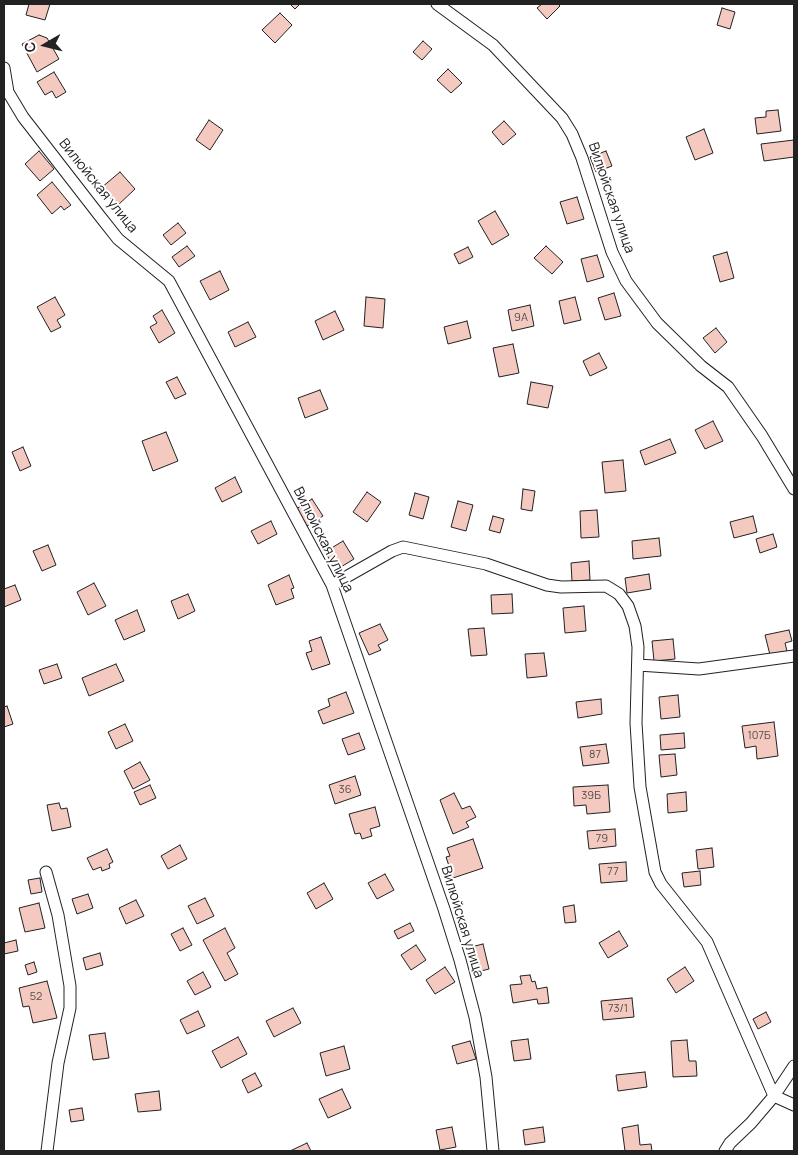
<!DOCTYPE html>
<meta charset="utf-8">
<style>
body{margin:0}
#map{position:relative;width:798px;height:1155px;overflow:hidden;background:#fff;font-family:Manrope,sans-serif}
canvas{display:block}
.frame{position:absolute;inset:0;border:5px solid #222;pointer-events:none}
.north{position:absolute;left:20px;top:20px;width:50px;height:50px;-webkit-text-stroke:4px #fff;paint-order:stroke;rotate:262deg;font-size:14px;font-weight:700;line-height:20px;text-align:center;color:#222}
.north::after{content:'';display:block;margin:auto;width:18px;height:22px;background:#222;clip-path:polygon(50% 0,100% 100%,50% 72%,0 100%)}
</style>
<div id="map">
<canvas width="798" height="1155"></canvas>
<div class="frame"></div>
<div class="north">С</div>
</div>
<script>
const ctx = document.querySelector('canvas').getContext('2d');
ctx.lineJoin = 'round';
function fill(path, color) {
  ctx.fillStyle = color;
  ctx.fill(path, 'evenodd');
}
function toPath(rows) {
  const path = new Path2D();
  for (const r of rows) {
    path.moveTo(r[0], r[1]);
    for (let i = 2; i < r.length; i += 2) path.lineTo(r[i], r[i + 1]);
  }
  return path;
}
function stroke(path, color, width, dash) {
  ctx.strokeStyle = color;
  ctx.lineWidth = width;
  ctx.lineCap = dash ? 'butt' : 'round';
  ctx.setLineDash(dash || []);
  ctx.stroke(path);
}
function label(font, color, halo, rows, align = 'center') {
  ctx.font = font + ' Manrope,sans-serif';
  ctx.lineWidth = 4;
  ctx.setLineDash([]);
  ctx.textBaseline = 'middle';
  ctx.strokeStyle = halo;
  ctx.fillStyle = color;
  for (const [text, x, y, turn = 0] of rows) {
    ctx.save();
    ctx.translate(x, y);
    ctx.rotate((+turn || 0) * Math.PI / 180);
    ctx.textAlign = isNaN(turn) ? turn : align;
    if (halo) ctx.strokeText(text, 0, 0);
    ctx.fillText(text, 0, 0);
    ctx.restore();
  }
}
const building = toPath([
 [29,4,50,4,45,20,26,15,29,4],
 [290,4,300,4,295,9,290,4],
 [542,4,558,4,560,6,547,19,537,8,542,4],
 [722,8,735,12,730,29,717,25,722,8],
 [280,13,292,25,275,43,262,30,280,13],
 [39,35,47,38,59,59,37,72,22,44,39,35],
 [423,41,432,49,422,60,413,52,423,41],
 [448,69,462,83,451,93,437,80,448,69],
 [54,72,66,92,56,98,52,91,45,95,37,82,54,72],
 [778,110,781,131,757,134,755,118,766,117,766,111,778,110],
 [209,120,223,130,210,150,196,140,209,120],
 [504,121,516,134,503,145,492,132,504,121],
 [704,129,713,153,695,160,686,137,704,129],
 [794,140,794,157,764,161,761,144,794,140],
 [39,151,54,169,40,181,25,164,39,151],
 [606,151,612,166,596,172,590,157,606,151],
 [120,172,135,189,117,206,101,188,120,172],
 [52,182,71,205,64,210,61,206,52,214,37,195,52,182],
 [577,197,584,219,567,224,560,202,577,197],
 [495,211,509,235,492,245,478,221,495,211],
 [178,223,186,233,171,245,163,235,178,223],
 [187,246,195,256,179,267,172,257,187,246],
 [546,246,563,262,552,274,534,258,546,246],
 [468,247,473,257,459,264,454,254,468,247],
 [727,252,734,278,720,282,713,256,727,252],
 [597,255,604,277,587,282,581,259,597,255],
 [220,271,229,290,210,300,200,281,220,271],
 [614,293,621,316,605,320,598,298,614,293],
 [55,297,65,315,57,320,61,327,51,332,37,307,55,297],
 [366,297,385,299,383,328,364,326,366,297],
 [575,297,581,320,564,324,559,301,575,297],
 [530,305,534,326,512,331,508,310,530,305],
 [162,310,175,333,159,343,150,327,157,323,153,316,162,310],
 [335,311,344,330,323,340,315,321,335,311],
 [467,321,471,338,448,344,444,327,467,321],
 [248,322,256,337,235,347,228,332,248,322],
 [716,328,727,342,715,353,703,338,716,328],
 [513,344,519,373,499,377,493,348,513,344],
 [599,353,607,368,590,376,583,361,599,353],
 [177,377,186,394,175,399,166,382,177,377],
 [531,382,553,386,548,408,527,404,531,382],
 [320,390,328,409,305,418,298,398,320,390],
 [713,421,723,441,705,449,695,430,713,421],
 [166,432,178,461,153,471,142,441,166,432],
 [670,439,676,453,645,465,640,451,670,439],
 [23,447,31,466,20,471,12,452,23,447],
 [623,460,626,491,605,493,602,462,623,460],
 [235,477,242,492,222,502,215,488,235,477],
 [523,489,535,491,532,511,521,509,523,489],
 [367,492,381,502,367,522,353,512,367,492],
 [415,493,429,497,423,519,409,515,415,493],
 [312,499,323,516,307,526,296,509,312,499],
 [458,501,473,505,466,531,451,527,458,501],
 [597,510,599,537,581,538,580,511,597,510],
 [493,516,504,519,500,533,489,530,493,516],
 [753,516,757,532,734,538,730,522,753,516],
 [271,521,277,534,258,544,251,531,271,521],
 [773,534,777,547,760,553,756,539,773,534],
 [659,538,661,556,633,559,632,541,659,538],
 [343,541,354,559,336,570,325,552,343,541],
 [48,545,56,565,42,571,33,551,48,545],
 [589,561,590,580,572,581,571,563,589,561],
 [649,574,651,589,627,593,625,578,649,574],
 [289,575,294,588,291,589,294,598,276,605,268,585,289,575],
 [94,583,106,606,88,615,77,592,94,583],
 [15,585,21,600,4,607,4,589,15,585],
 [188,594,195,611,178,619,171,601,188,594],
 [512,594,513,613,492,614,491,595,512,594],
 [584,606,586,631,565,633,563,608,584,606],
 [137,610,145,631,124,640,115,620,137,610],
 [380,624,388,640,378,645,381,650,369,655,359,633,380,624],
 [484,628,487,655,471,656,468,629,484,628],
 [789,630,792,641,785,643,787,651,770,655,765,635,789,630],
 [321,637,330,664,312,670,306,653,312,651,309,641,321,637],
 [673,639,675,659,654,661,652,641,673,639],
 [544,653,547,676,527,678,525,654,544,653],
 [57,664,62,678,44,684,39,670,57,664],
 [116,664,124,681,89,696,82,678,116,664],
 [346,692,354,713,323,724,318,711,330,706,328,699,346,692],
 [678,695,680,717,661,719,659,697,678,695],
 [601,699,602,714,578,718,576,702,601,699],
 [7,706,13,724,4,727,4,707,7,706],
 [774,722,778,756,757,759,756,746,745,748,742,726,774,722],
 [125,724,133,741,116,749,108,732,125,724],
 [359,733,365,749,348,755,342,739,359,733],
 [684,733,685,748,661,750,660,735,684,733],
 [606,744,609,763,583,766,580,747,606,744],
 [675,754,677,775,661,777,659,755,675,754],
 [140,762,150,780,133,789,124,771,140,762],
 [355,776,361,795,335,804,329,785,355,776],
 [150,785,156,798,140,805,134,792,150,785],
 [608,785,610,812,587,814,586,805,574,806,573,787,608,785],
 [686,792,687,811,668,813,667,794,686,792],
 [454,793,462,809,470,806,476,817,466,822,469,827,453,834,440,800,454,793],
 [59,803,61,809,67,808,71,827,52,831,47,805,59,803],
 [375,807,380,826,370,829,372,836,362,839,360,833,355,834,349,814,375,807],
 [615,829,616,846,589,849,587,831,615,829],
 [473,839,483,868,453,878,446,857,450,856,447,848,473,839],
 [180,845,187,859,168,869,161,856,180,845],
 [712,848,714,867,698,869,696,850,712,848],
 [107,849,113,862,109,864,110,868,102,871,101,867,93,870,87,858,107,849],
 [626,862,627,881,601,883,599,864,626,862],
 [700,871,701,885,684,887,682,873,700,871],
 [385,874,394,890,377,899,368,883,385,874],
 [40,878,42,892,31,894,28,880,40,878],
 [324,883,333,899,316,909,307,893,324,883],
 [88,894,93,908,77,914,72,899,88,894],
 [205,898,214,916,197,924,188,906,205,898],
 [136,900,144,916,126,924,119,908,136,900],
 [39,903,45,928,25,932,19,908,39,903],
 [574,905,576,922,565,923,563,907,574,905],
 [410,923,414,931,398,939,394,931,410,923],
 [183,928,192,945,180,951,171,934,183,928],
 [225,928,235,948,227,953,238,974,225,981,203,940,225,928],
 [619,931,628,946,608,958,599,943,619,931],
 [16,940,18,951,4,954,4,943,16,940],
 [483,944,489,969,473,973,467,948,483,944],
 [416,945,426,960,411,970,401,955,416,945],
 [100,953,103,965,86,970,83,958,100,953],
 [34,962,37,972,28,975,25,965,34,962],
 [445,967,455,982,435,994,426,980,445,967],
 [685,967,694,981,676,993,667,979,685,967],
 [203,972,211,987,195,995,187,981,203,972],
 [530,975,532,982,535,981,537,989,547,987,549,1003,538,1004,537,999,513,1003,510,985,522,984,520,976,530,975],
 [47,981,57,1018,33,1023,29,1006,23,1007,19,988,47,981],
 [632,998,634,1017,603,1020,601,1001,632,998],
 [293,1008,301,1023,274,1037,266,1021,293,1008],
 [198,1011,205,1026,187,1034,180,1020,198,1011],
 [766,1012,771,1022,758,1029,753,1019,766,1012],
 [105,1033,109,1058,93,1060,89,1035,105,1033],
 [238,1037,247,1054,221,1068,212,1051,238,1037],
 [528,1039,531,1059,514,1061,511,1041,528,1039],
 [687,1040,689,1061,696,1061,697,1076,673,1077,671,1041,687,1040],
 [470,1041,476,1059,457,1064,452,1046,470,1041],
 [344,1046,350,1069,326,1076,320,1053,344,1046],
 [645,1072,647,1087,618,1091,616,1075,645,1072],
 [255,1073,262,1086,248,1093,242,1080,255,1073],
 [342,1089,351,1108,328,1118,319,1099,342,1089],
 [159,1091,161,1110,138,1112,135,1094,159,1091],
 [82,1108,84,1120,71,1122,69,1110,82,1108],
 [638,1125,640,1145,651,1144,652,1151,625,1151,622,1128,638,1125],
 [452,1127,456,1147,440,1150,436,1130,452,1127],
 [543,1127,545,1142,525,1145,523,1130,543,1127],
 [307,1143,311,1151,290,1151,307,1143]
]);
fill(building, '#f3c9c0');
stroke(building, '#222', 1);
const street = toPath([
 [437,4,493,45,562,118,572,134,582,158,612,252,626,281,657,323,701,366,728,387,762,436,794,489],
 [4,68,8,92,23,117,99,215,118,239,169,281,332,585,444,909,460,960,475,1017,486,1077,493,1151],
 [332,585,392,551,403,547,486,564,547,585,561,587,606,586,619,594,628,606,635,626,638,647,636,723,640,787,655,872,661,884,707,942,774,1096,794,1105],
 [638,665,699,669,794,656],
 [46,872,58,915,70,986,70,1008,58,1063,47,1151],
 [725,1151,730,1143,751,1123,774,1096,794,1066]
]);
stroke(street, '#222', 13);
stroke(street, '#fff', 11);
label('11px', '#564c4a', null, [
 ["9А",521,318],
 ["107Б",759,736],
 ["87",595,755],
 ["36",345,790],
 ["39Б",591,796],
 ["79",602,839],
 ["77",613,872],
 ["52",36,997],
 ["73/1",618,1009]
]);
label('14px', '#222', '#fff', [
 ["Вилюйская улица",98,186,51],
 ["Вилюйская улица",611,198,71],
 ["Вилюйская улица",323,540,63],
 ["Вилюйская улица",462,922,73]
]);
</script>
